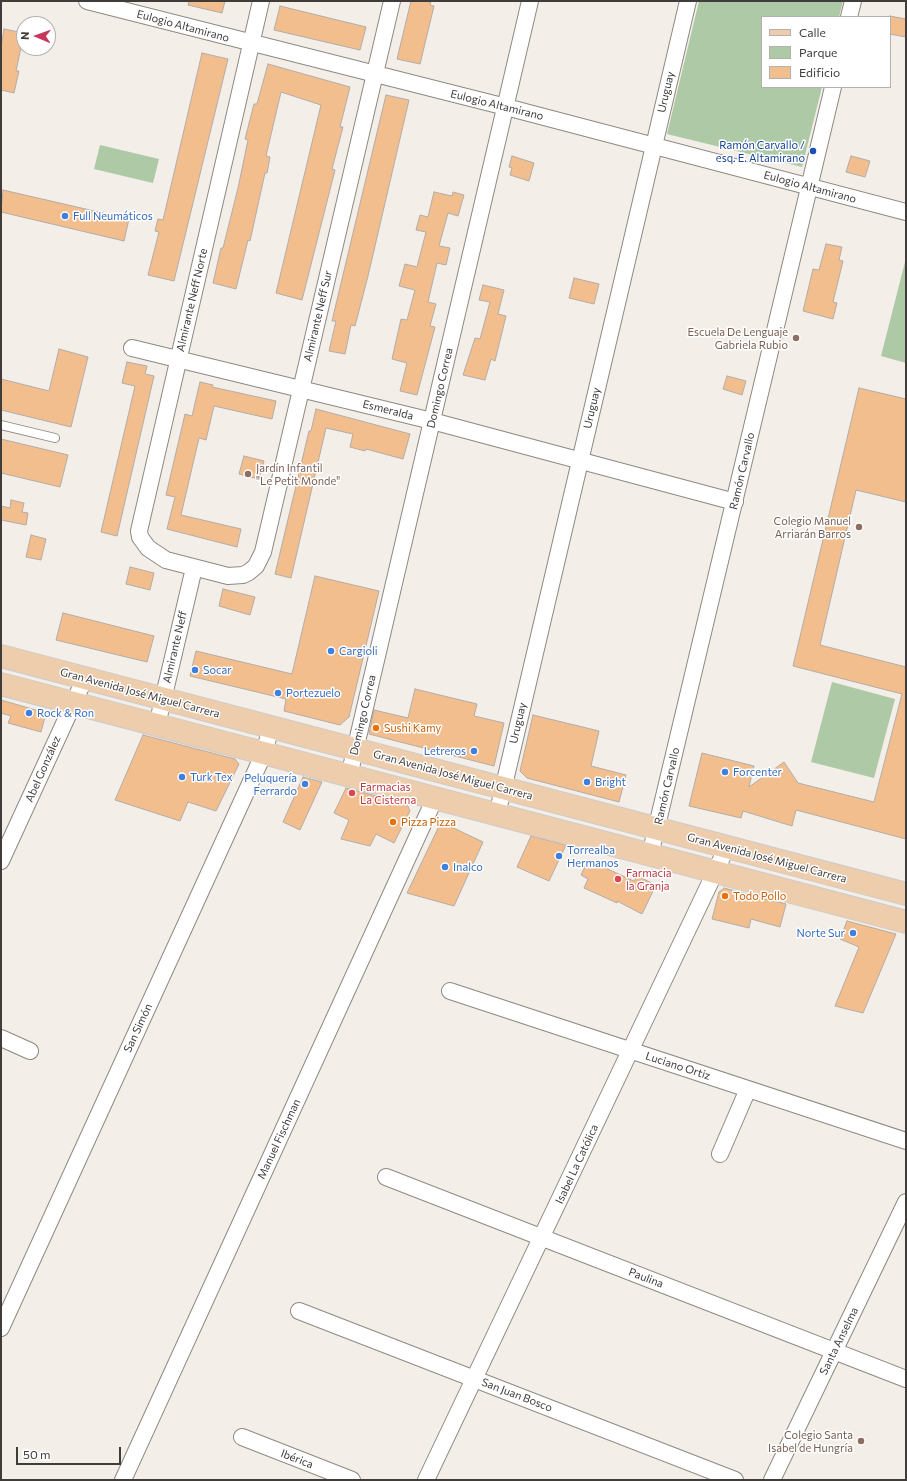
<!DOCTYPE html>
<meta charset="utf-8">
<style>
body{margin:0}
#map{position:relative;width:907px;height:1481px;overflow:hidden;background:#f3eee7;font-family:Commissioner,sans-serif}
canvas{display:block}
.frame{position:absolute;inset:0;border:2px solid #3f3c3a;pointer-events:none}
.legend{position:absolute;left:761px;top:16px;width:130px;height:72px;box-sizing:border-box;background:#fff;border:1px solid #b2b1b0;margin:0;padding:5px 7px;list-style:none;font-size:12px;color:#3f3c3a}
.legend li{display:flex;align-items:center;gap:8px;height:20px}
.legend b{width:20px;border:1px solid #b2b1b0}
.north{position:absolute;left:16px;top:16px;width:40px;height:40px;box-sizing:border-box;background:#fff;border:1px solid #b2b1b0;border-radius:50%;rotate:272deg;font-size:11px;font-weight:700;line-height:16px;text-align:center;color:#3f3c3a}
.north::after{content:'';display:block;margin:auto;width:14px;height:18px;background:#c7385d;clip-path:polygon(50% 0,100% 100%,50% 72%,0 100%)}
.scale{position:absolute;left:16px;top:1447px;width:105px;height:18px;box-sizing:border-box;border:2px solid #3f3c3a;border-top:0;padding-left:5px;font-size:12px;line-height:14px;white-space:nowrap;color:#3f3c3a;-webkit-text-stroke:3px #fff;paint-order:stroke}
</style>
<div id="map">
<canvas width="907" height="1481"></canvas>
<div class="frame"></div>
<ul class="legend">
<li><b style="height:5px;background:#edcdab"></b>Calle</li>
<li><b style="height:11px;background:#adc9a5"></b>Parque</li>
<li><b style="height:11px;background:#f3be8e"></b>Edificio</li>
</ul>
<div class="north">N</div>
<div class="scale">50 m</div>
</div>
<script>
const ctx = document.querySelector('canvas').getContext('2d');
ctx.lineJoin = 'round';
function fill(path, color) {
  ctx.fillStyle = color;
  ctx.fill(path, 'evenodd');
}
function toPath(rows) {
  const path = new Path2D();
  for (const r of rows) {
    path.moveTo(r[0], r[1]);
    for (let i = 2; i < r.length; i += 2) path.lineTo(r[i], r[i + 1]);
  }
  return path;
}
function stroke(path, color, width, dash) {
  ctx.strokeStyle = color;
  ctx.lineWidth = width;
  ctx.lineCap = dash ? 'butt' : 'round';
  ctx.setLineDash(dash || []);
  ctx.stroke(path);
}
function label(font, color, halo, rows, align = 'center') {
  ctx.font = font + ' Commissioner,sans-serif';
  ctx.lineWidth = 3;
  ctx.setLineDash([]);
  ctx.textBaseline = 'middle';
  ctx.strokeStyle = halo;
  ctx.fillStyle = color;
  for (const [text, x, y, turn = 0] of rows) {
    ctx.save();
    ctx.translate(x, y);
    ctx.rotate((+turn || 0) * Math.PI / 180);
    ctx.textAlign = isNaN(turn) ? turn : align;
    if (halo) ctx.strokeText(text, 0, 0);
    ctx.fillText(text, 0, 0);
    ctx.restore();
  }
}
fill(toPath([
 [699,1,843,1,839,17,762,17,762,87,822,87,802,167,667,134],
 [100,145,159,159,153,183,94,169],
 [906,258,906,363,881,356],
 [832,682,895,699,874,778,811,762]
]), '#adc9a5');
const building = toPath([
 [189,1,225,1,222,13,188,5,189,1],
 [411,1,431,1,430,5,434,6,420,64,397,59,411,1],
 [280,6,366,27,360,50,274,30,280,6],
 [890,16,906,19,906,37,890,34,890,16],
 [4,29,24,33,16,71,19,71,14,93,1,90,1,47,4,29],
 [202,53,228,59,174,281,148,275,159,232,155,231,158,219,163,220,202,53],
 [268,64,350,87,340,127,343,127,332,169,335,170,302,300,276,293,321,105,281,92,266,156,270,157,267,173,265,173,250,241,248,240,236,289,213,283,221,248,223,248,238,188,248,140,245,139,254,104,257,104,268,64],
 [386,95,409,100,368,276,355,326,351,325,345,354,329,351,336,321,332,321,386,95],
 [512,156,534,163,529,181,510,175,512,168,509,167,512,156],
 [851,156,870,161,865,177,846,172,851,156],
 [3,190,129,219,124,241,1,212,3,190],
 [434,192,452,196,453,192,464,195,458,216,448,213,439,246,450,248,446,265,437,263,428,302,436,304,430,326,435,327,417,395,400,391,407,363,392,359,401,319,407,320,415,290,399,286,405,264,417,267,426,232,416,230,420,215,428,217,434,192],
 [826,244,842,247,839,260,843,261,833,302,837,303,833,319,803,311,813,269,819,270,826,244],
 [574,278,599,284,594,304,569,298,574,278],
 [483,285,504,290,498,314,506,316,495,361,491,359,485,380,463,375,475,338,480,339,490,302,479,300,483,285],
 [59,349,88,357,71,427,1,410,1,379,49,391,59,349],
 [127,362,147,366,145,374,154,376,117,536,101,532,135,386,122,383,127,362],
 [727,376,746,381,742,395,723,389,727,376],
 [200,382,213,385,212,387,276,401,272,419,214,406,206,440,199,438,181,515,241,529,237,547,167,529,175,497,166,495,185,414,192,416,200,382],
 [859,388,906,399,906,502,856,490,820,645,906,667,906,839,796,810,792,826,743,811,741,818,689,806,702,753,754,766,749,787,784,762,798,783,874,802,902,694,793,666,859,388],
 [316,409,410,434,403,459,366,449,365,451,350,447,353,434,326,428,291,578,275,574,309,431,311,431,316,409],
 [1,439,68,455,60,487,1,473,1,439],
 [244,456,264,461,259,479,239,474,244,456],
 [11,500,24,503,22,512,28,513,26,525,1,520,1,506,10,508,11,500],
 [31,535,46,539,41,560,26,557,31,535],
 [130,567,154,573,150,590,126,584,130,567],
 [315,576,379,591,349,717,340,725,284,711,286,699,190,676,196,651,292,674,315,576],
 [223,589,255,597,250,615,219,606,223,589],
 [63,613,154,636,147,662,56,640,63,613],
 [415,689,477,704,474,716,504,723,494,766,369,734,374,710,408,718,415,689],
 [1,700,46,713,41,732,8,723,11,716,1,713,1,700],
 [533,715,599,731,591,766,626,775,619,802,527,778,520,771,533,715],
 [143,735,235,759,239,764,216,811,188,802,180,821,115,800,143,735],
 [303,777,322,782,300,830,283,822,303,777],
 [346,788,407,804,410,811,394,843,376,834,370,846,341,839,349,820,334,813,346,788],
 [441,822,483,842,454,906,407,893,441,822],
 [531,836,566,845,549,881,517,867,531,836],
 [588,860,634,881,637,876,656,885,642,914,617,901,617,903,584,888,588,879,581,875,588,860],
 [724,888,786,904,780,927,751,919,749,928,712,919,719,892,724,888],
 [847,921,896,934,863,1013,835,1006,859,947,840,939,847,921]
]);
fill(building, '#f3be8e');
stroke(building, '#b2aca6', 1);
const lane = toPath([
 [1,425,55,438]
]);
const street = toPath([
 [87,1,506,107,906,212],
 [261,1,139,531,140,537,148,548,166,560,228,576,243,575,249,572,256,566,263,552,392,1],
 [849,17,853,1],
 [132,348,432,421,735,502],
 [157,725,194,568],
 [349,776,530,1],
 [497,815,688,1],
 [650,855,833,87],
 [1,861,85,678],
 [450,991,906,1141],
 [1,1038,30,1051],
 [720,1154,748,1089],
 [386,1177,906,1379],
 [299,1311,735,1480],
 [1,1328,264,753,271,727],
 [242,1437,352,1480],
 [123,1480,435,798],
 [426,1480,727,847],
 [772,1480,906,1202]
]);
const primary = toPath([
 [1,656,906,894],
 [1,684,906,922]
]);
stroke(lane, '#8e8982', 10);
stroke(street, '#8e8982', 18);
stroke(primary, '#cdcccc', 24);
stroke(lane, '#fff', 8);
stroke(street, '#fff', 16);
stroke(primary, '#edcdab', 22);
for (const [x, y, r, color] of [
 [813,151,4,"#1a4fb4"],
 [65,216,4,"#3f7fe0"],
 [796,338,4,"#8d6e63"],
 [248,474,4,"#8d6e63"],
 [859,527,4,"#8d6e63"],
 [331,651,4,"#3f7fe0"],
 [195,670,4,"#3f7fe0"],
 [278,693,4,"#3f7fe0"],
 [29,713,4,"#3f7fe0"],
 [376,728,4,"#e8710a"],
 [474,751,4,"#3f7fe0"],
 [725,772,4,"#3f7fe0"],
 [182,777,4,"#3f7fe0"],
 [587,782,4,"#3f7fe0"],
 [305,784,4,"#3f7fe0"],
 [352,793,4,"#e0444e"],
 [393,822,4,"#e8710a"],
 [559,856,4,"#3f7fe0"],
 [445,867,4,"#3f7fe0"],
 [618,879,4,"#e0444e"],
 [725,896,4,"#e8710a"],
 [853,933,4,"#3f7fe0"],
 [861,1441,4,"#8d6e63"]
]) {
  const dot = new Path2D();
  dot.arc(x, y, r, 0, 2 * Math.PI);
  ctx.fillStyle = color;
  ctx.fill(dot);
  stroke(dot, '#fff', 1.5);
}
label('11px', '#3f3c3a', '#fff', [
 ["Eulogio Altamirano",183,26,15],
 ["Uruguay",666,92,-77],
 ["Eulogio Altamirano",497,105,14],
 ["Eulogio Altamirano",810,187,15],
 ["Almirante Neff Norte",192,300,-77],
 ["Almirante Neff Sur",318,316,-77],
 ["Domingo Correa",440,388,-77],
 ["Uruguay",592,408,-77],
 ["Esmeralda",388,410,14],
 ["Ramón Carvallo",742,471,-77],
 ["Almirante Neff",175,647,-77],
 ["Gran Avenida José Miguel Carrera",140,693,15],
 ["Domingo Correa",363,715,-77],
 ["Uruguay",518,723,-77],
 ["Abel González",43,769,-66],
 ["Gran Avenida José Miguel Carrera",453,775,15],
 ["Ramón Carvallo",667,786,-77],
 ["Gran Avenida José Miguel Carrera",767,858,15],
 ["San Simón",138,1028,-65],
 ["Luciano Ortiz",678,1066,18],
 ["Manuel Fischman",279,1139,-65],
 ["Isabel La Católica",577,1164,-65],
 ["Paulina",646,1278,21],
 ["Santa Anselma",839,1341,-64],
 ["San Juan Bosco",517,1395,21],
 ["Ibérica",297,1459,21]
]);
label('11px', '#164399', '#fff', [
 ["Ramón Carvallo /",805,145],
 ["esq. E. Altamirano",805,158]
], 'right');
label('11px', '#366cbe', '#fff', [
 ["Full Neumáticos",73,216],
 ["Cargioli",339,651],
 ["Socar",203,670],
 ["Portezuelo",286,693],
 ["Rock & Ron",37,713],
 ["Letreros",466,751,"right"],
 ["Forcenter",733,772],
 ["Turk Tex",190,777],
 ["Peluquería",297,778,"right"],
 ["Ferrardo",297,791,"right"],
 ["Bright",595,782],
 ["Torrealba",567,850],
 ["Hermanos",567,863],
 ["Inalco",453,867],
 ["Norte Sur",845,933,"right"]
], 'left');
label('11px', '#785e54', '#fff', [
 ["Escuela De Lenguaje",788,332],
 ["Gabriela Rubio",788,345],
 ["Jardín Infantil",256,468,"left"],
 ["\"Le Petit Monde\"",256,481,"left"],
 ["Colegio Manuel",851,521],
 ["Arriarán Barros",851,534],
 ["Colegio Santa",853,1435],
 ["Isabel de Hungría",853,1448]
], 'right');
label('11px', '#c56008', '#fff', [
 ["Sushi Kamy",384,728],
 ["Pizza Pizza",401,822],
 ["Todo Pollo",733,896]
], 'left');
label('11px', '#be3a42', '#fff', [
 ["Farmacias",360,787],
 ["La Cisterna",360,800],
 ["Farmacia",626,873],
 ["la Granja",626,886]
], 'left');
</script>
